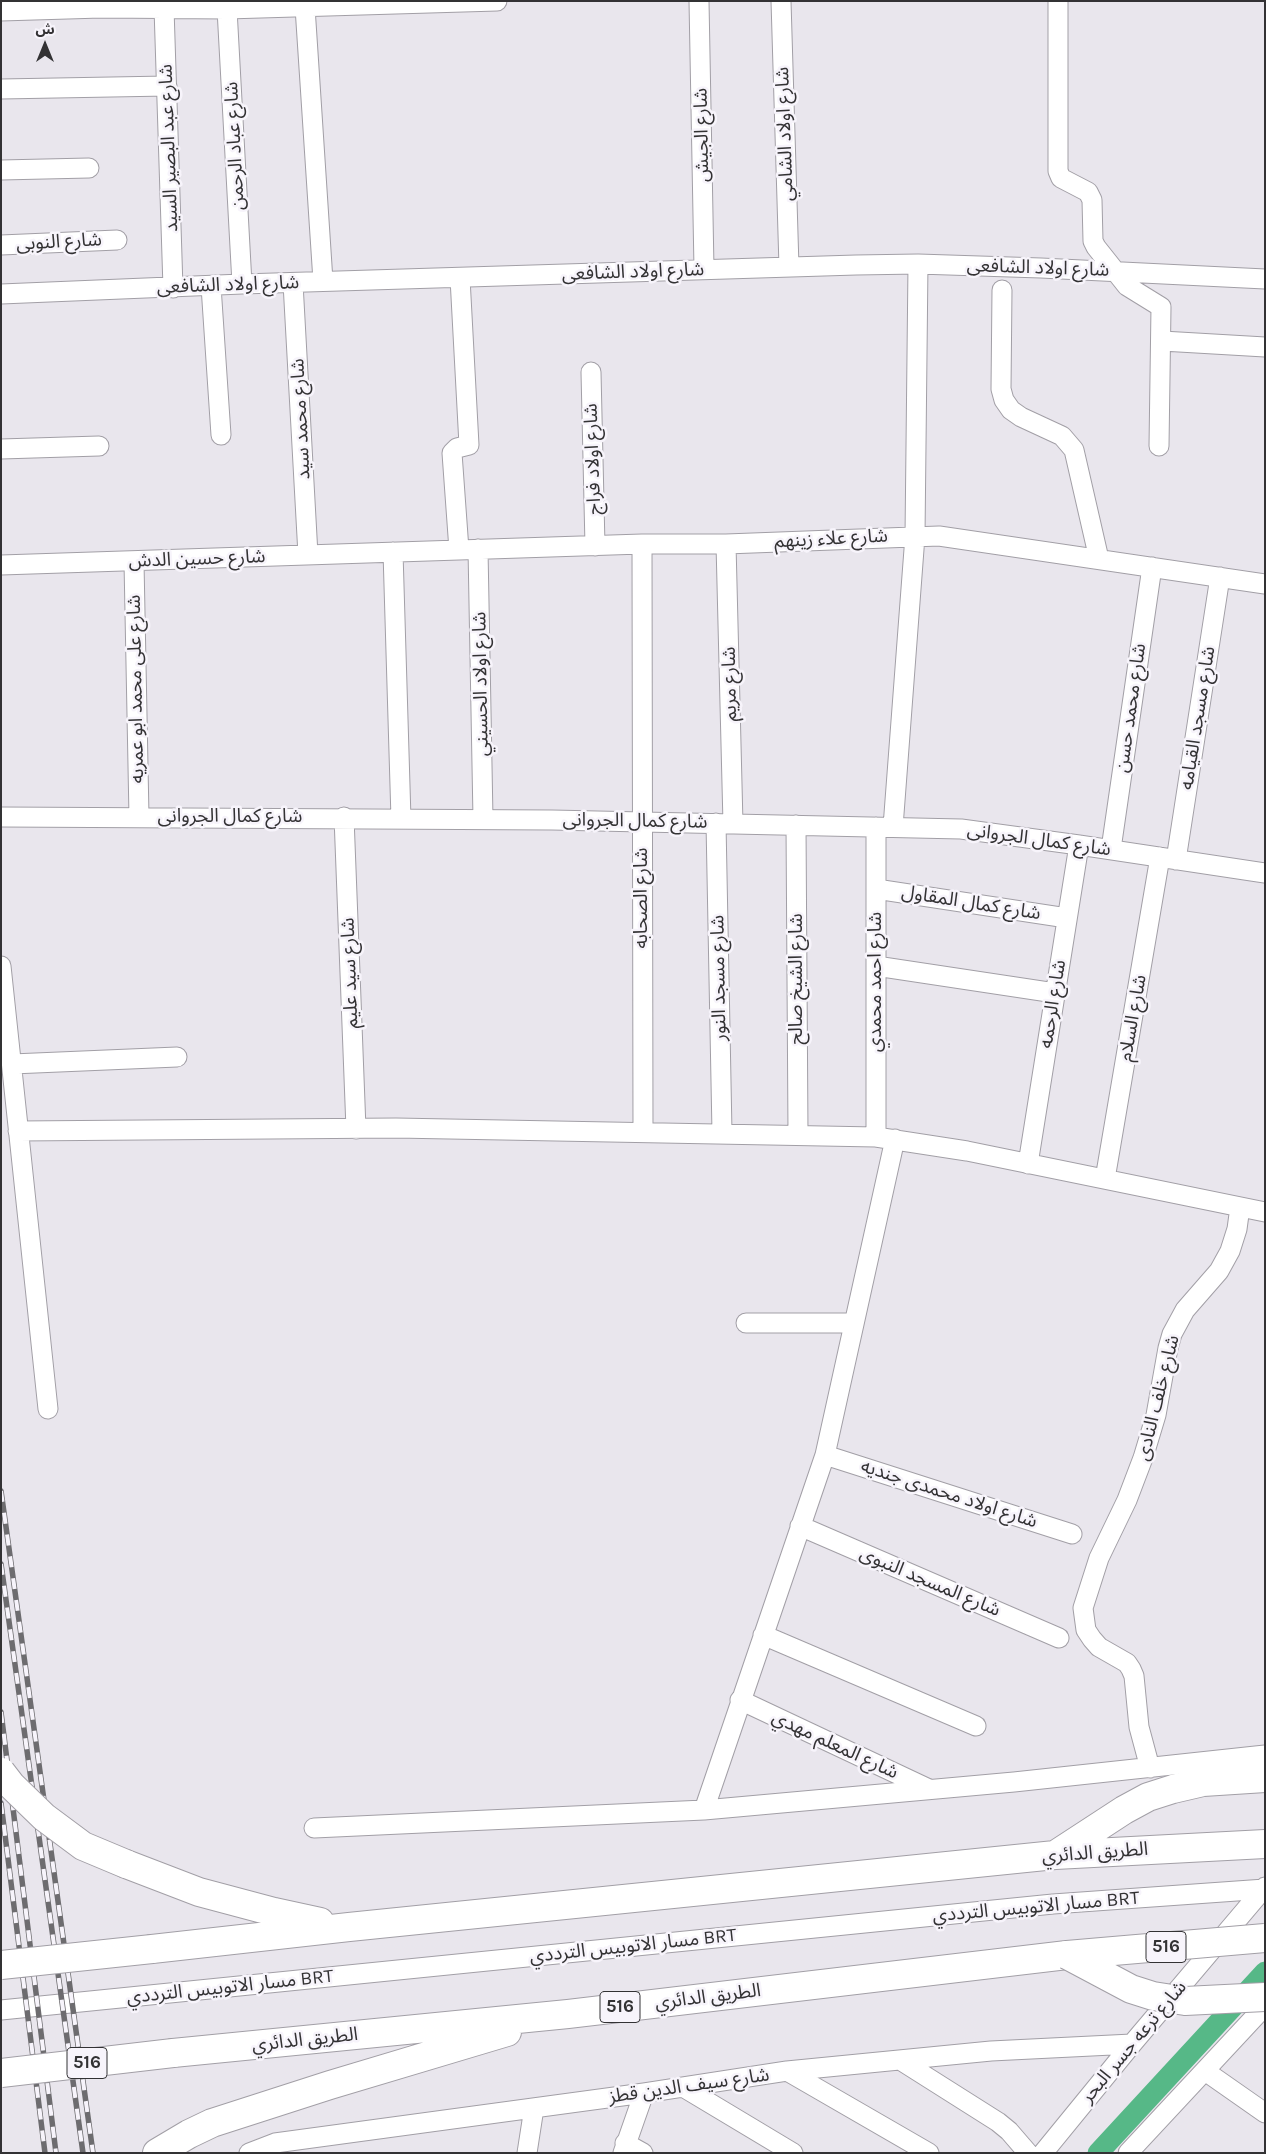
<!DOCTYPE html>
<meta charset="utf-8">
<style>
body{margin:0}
#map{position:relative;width:1266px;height:2154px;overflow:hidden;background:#e9e6ed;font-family:Karla,"Noto Sans Arabic",sans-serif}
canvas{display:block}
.frame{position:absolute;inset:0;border:2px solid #333234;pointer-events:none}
.north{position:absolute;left:20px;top:20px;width:50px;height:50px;-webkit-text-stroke:4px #f7f4fb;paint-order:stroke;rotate:0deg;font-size:14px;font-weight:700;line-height:20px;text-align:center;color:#333234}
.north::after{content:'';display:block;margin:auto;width:18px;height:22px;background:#333234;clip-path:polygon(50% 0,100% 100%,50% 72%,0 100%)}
</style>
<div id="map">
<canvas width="1266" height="2154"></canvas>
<div class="frame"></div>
<div class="north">ش</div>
</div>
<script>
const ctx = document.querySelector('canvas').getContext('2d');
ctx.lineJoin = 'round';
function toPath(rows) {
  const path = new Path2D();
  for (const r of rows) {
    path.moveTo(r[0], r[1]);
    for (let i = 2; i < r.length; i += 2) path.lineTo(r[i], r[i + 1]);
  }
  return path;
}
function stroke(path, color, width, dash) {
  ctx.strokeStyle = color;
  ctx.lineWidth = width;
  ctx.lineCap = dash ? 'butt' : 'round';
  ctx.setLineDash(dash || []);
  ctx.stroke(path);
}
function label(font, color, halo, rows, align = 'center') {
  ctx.font = font + ' Karla,"Noto Sans Arabic",sans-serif';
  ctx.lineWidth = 5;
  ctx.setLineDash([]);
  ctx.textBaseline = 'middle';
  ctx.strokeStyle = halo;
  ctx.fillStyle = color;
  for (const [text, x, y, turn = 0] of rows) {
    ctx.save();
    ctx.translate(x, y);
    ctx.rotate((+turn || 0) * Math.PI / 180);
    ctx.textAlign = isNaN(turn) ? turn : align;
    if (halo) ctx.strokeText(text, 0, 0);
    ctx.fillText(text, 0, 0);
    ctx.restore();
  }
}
stroke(toPath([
 [1098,2153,1265,1972]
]), '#56b887', 21);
const minor = toPath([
 [699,1,704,269],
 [781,1,789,267],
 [1058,1,1058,171,1061,178,1088,192,1092,200,1093,241,1096,247,1127,286,1161,307,1159,446],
 [305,7,323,281],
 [164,8,173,288],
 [227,9,242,284],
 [1,11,101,8,227,9,497,1],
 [1,89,167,86],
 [1,170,89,168],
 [1,245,117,240],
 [293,283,308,555],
 [211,286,221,435],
 [1002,290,1001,389,1004,400,1011,410,1021,417,1062,436,1074,450,1099,559],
 [1,294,242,284,856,265,918,264,1041,268,1265,279],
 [1162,341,1265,347],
 [591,372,595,546],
 [1,449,99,446],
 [642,544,643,1132],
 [726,544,733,824],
 [478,549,483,819],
 [459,550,452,453,457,448,469,445,460,278],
 [393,552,401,819],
 [134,562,139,817],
 [1,565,642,544,726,544,939,536,1265,584],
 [1,817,552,820,961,829,1079,845,1265,873],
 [344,817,356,1129],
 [716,823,722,1133],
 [796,825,798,1134],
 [876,827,876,1137],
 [893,827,915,536,918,264],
 [1111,849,1152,567],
 [1176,860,1220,577],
 [876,889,1067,918],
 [1,966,48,1409],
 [876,966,1055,993],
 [12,1064,177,1057],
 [18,1131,396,1128,876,1137,967,1151,1265,1212],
 [1028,1164,1079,845],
 [1105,1179,1160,857],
 [746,1323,854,1323],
 [825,1455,1072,1534],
 [800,1526,1059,1638],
 [763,1635,976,1726],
 [740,1700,929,1789],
 [1150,1768,1139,1727,1134,1676,1131,1669,1127,1663,1099,1647,1092,1639,1086,1630,1083,1608,1099,1558,1127,1500,1143,1458,1156,1415,1168,1348,1172,1334,1185,1310,1219,1271,1230,1251,1237,1229,1240,1207],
 [704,1810,825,1455,895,1139],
 [314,1828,704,1810,1014,1782,1265,1755],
 [1,2010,1053,1904,1265,1889],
 [900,2060,998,2122,1009,2131,1028,2153],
 [787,2071,929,2153],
 [1205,2071,1265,2113],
 [683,2087,793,2153],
 [625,2143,643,2153],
 [249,2153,275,2143,644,2093,787,2071,991,2051,1132,2044],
 [527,2153,534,2108],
 [623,2153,644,2093],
 [1043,2153,1132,2044,1265,1887],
 [1128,2153,1265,2006]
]);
const highway = toPath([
 [1055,1855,1124,1810,1148,1797,1173,1789,1203,1782,1265,1778],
 [126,1864,199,1892,274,1912,320,1922],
 [152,1949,349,1927,1055,1855,1265,1844],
 [173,2053,568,2014,1067,1955],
 [157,2153,189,2134,212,2123,330,2085,507,2032]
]);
stroke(minor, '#a29fa6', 21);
stroke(highway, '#a29fa6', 30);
stroke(minor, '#fff', 19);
stroke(highway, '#fff', 28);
const rail = toPath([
 [1,1491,93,2153],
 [1,1564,83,2153],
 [1,1712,56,2153],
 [1,1803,45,2153]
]);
stroke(rail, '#6d6c6f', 5.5);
stroke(rail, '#f7f4fb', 4, [11]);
const highwayBridge = toPath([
 [1,1772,11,1785,44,1817,83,1846,126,1864],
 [1067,1955,1131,1989,1153,1996,1185,2001,1265,1997],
 [1067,1955,1265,1938],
 [1,1965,152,1949],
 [1,2073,173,2053]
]);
stroke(highwayBridge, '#a29fa6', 30, []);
stroke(highwayBridge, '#fff', 28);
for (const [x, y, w] of [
 [1166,1947,40],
 [620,2007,40],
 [87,2063,40]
]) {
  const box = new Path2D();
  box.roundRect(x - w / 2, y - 15.5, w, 31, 4);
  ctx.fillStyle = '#f7f4fb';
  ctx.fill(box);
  stroke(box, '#333234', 1);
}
label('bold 18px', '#333234', null, [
 ["516",1166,1947],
 ["516",620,2007],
 ["516",87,2063]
]);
label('19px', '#333234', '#f7f4fb', [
 ["شارع اولاد الشامي",785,134,-92],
 ["شارع الجيش",702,135,-91],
 ["شارع عباد الرحمن",235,146,-93],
 ["شارع عبد البصير السيد",169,148,-92],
 ["شارع النوبى",59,242,-3],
 ["شارع اولاد الشافعى",1038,268,2],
 ["شارع اولاد الشافعى",633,272,-2],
 ["شارع اولاد الشافعى",228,285,-2],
 ["شارع محمد سيد",301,419,-93],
 ["شارع اولاد فراج",593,459,-92],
 ["شارع علاء زينهم",831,539,-3],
 ["شارع حسين الدش",197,559,-2],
 ["شارع اولاد الحسيني",481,684,-91],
 ["شارع مريم",730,684,-91],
 ["شارع على محمد ابو عمريه",136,689,-91],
 ["شارع محمد حسن",1131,708,-82],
 ["شارع مسجد القيامه",1198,718,-81],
 ["شارع كمال الجروانى",230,817],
 ["شارع كمال الجروانى",635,821,1],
 ["شارع كمال الجروانى",1039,840,8],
 ["شارع الصحابه",642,898,-90],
 ["شارع كمال المقاول",971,903,9],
 ["شارع سيد عليم",350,973,-92],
 ["شارع مسجد النور",719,978,-91],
 ["شارع الشيخ صالح",797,979,-90],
 ["شارع احمد محمدي",876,982,-90],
 ["شارع الرحمه",1053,1004,-81],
 ["شارع السلام",1133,1018,-80],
 ["شارع خلف النادى",1158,1398,-76],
 ["شارع اولاد محمدى جنديه",949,1494,18],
 ["شارع المسجد النبوى",930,1582,23],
 ["شارع المعلم مهدي",835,1745,25],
 ["الطريق الدائري",1095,1853,-4],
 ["مسار الاتوبيس الترددي BRT",1036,1907,-5],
 ["مسار الاتوبيس الترددي BRT",633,1946,-6],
 ["مسار الاتوبيس الترددي BRT",230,1987,-6],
 ["الطريق الدائري",708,1997,-7],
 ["الطريق الدائري",305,2040,-6],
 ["شارع ترعه جسر البحر",1134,2042,-50],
 ["شارع سيف الدين قطز",689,2086,-8]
]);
</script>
